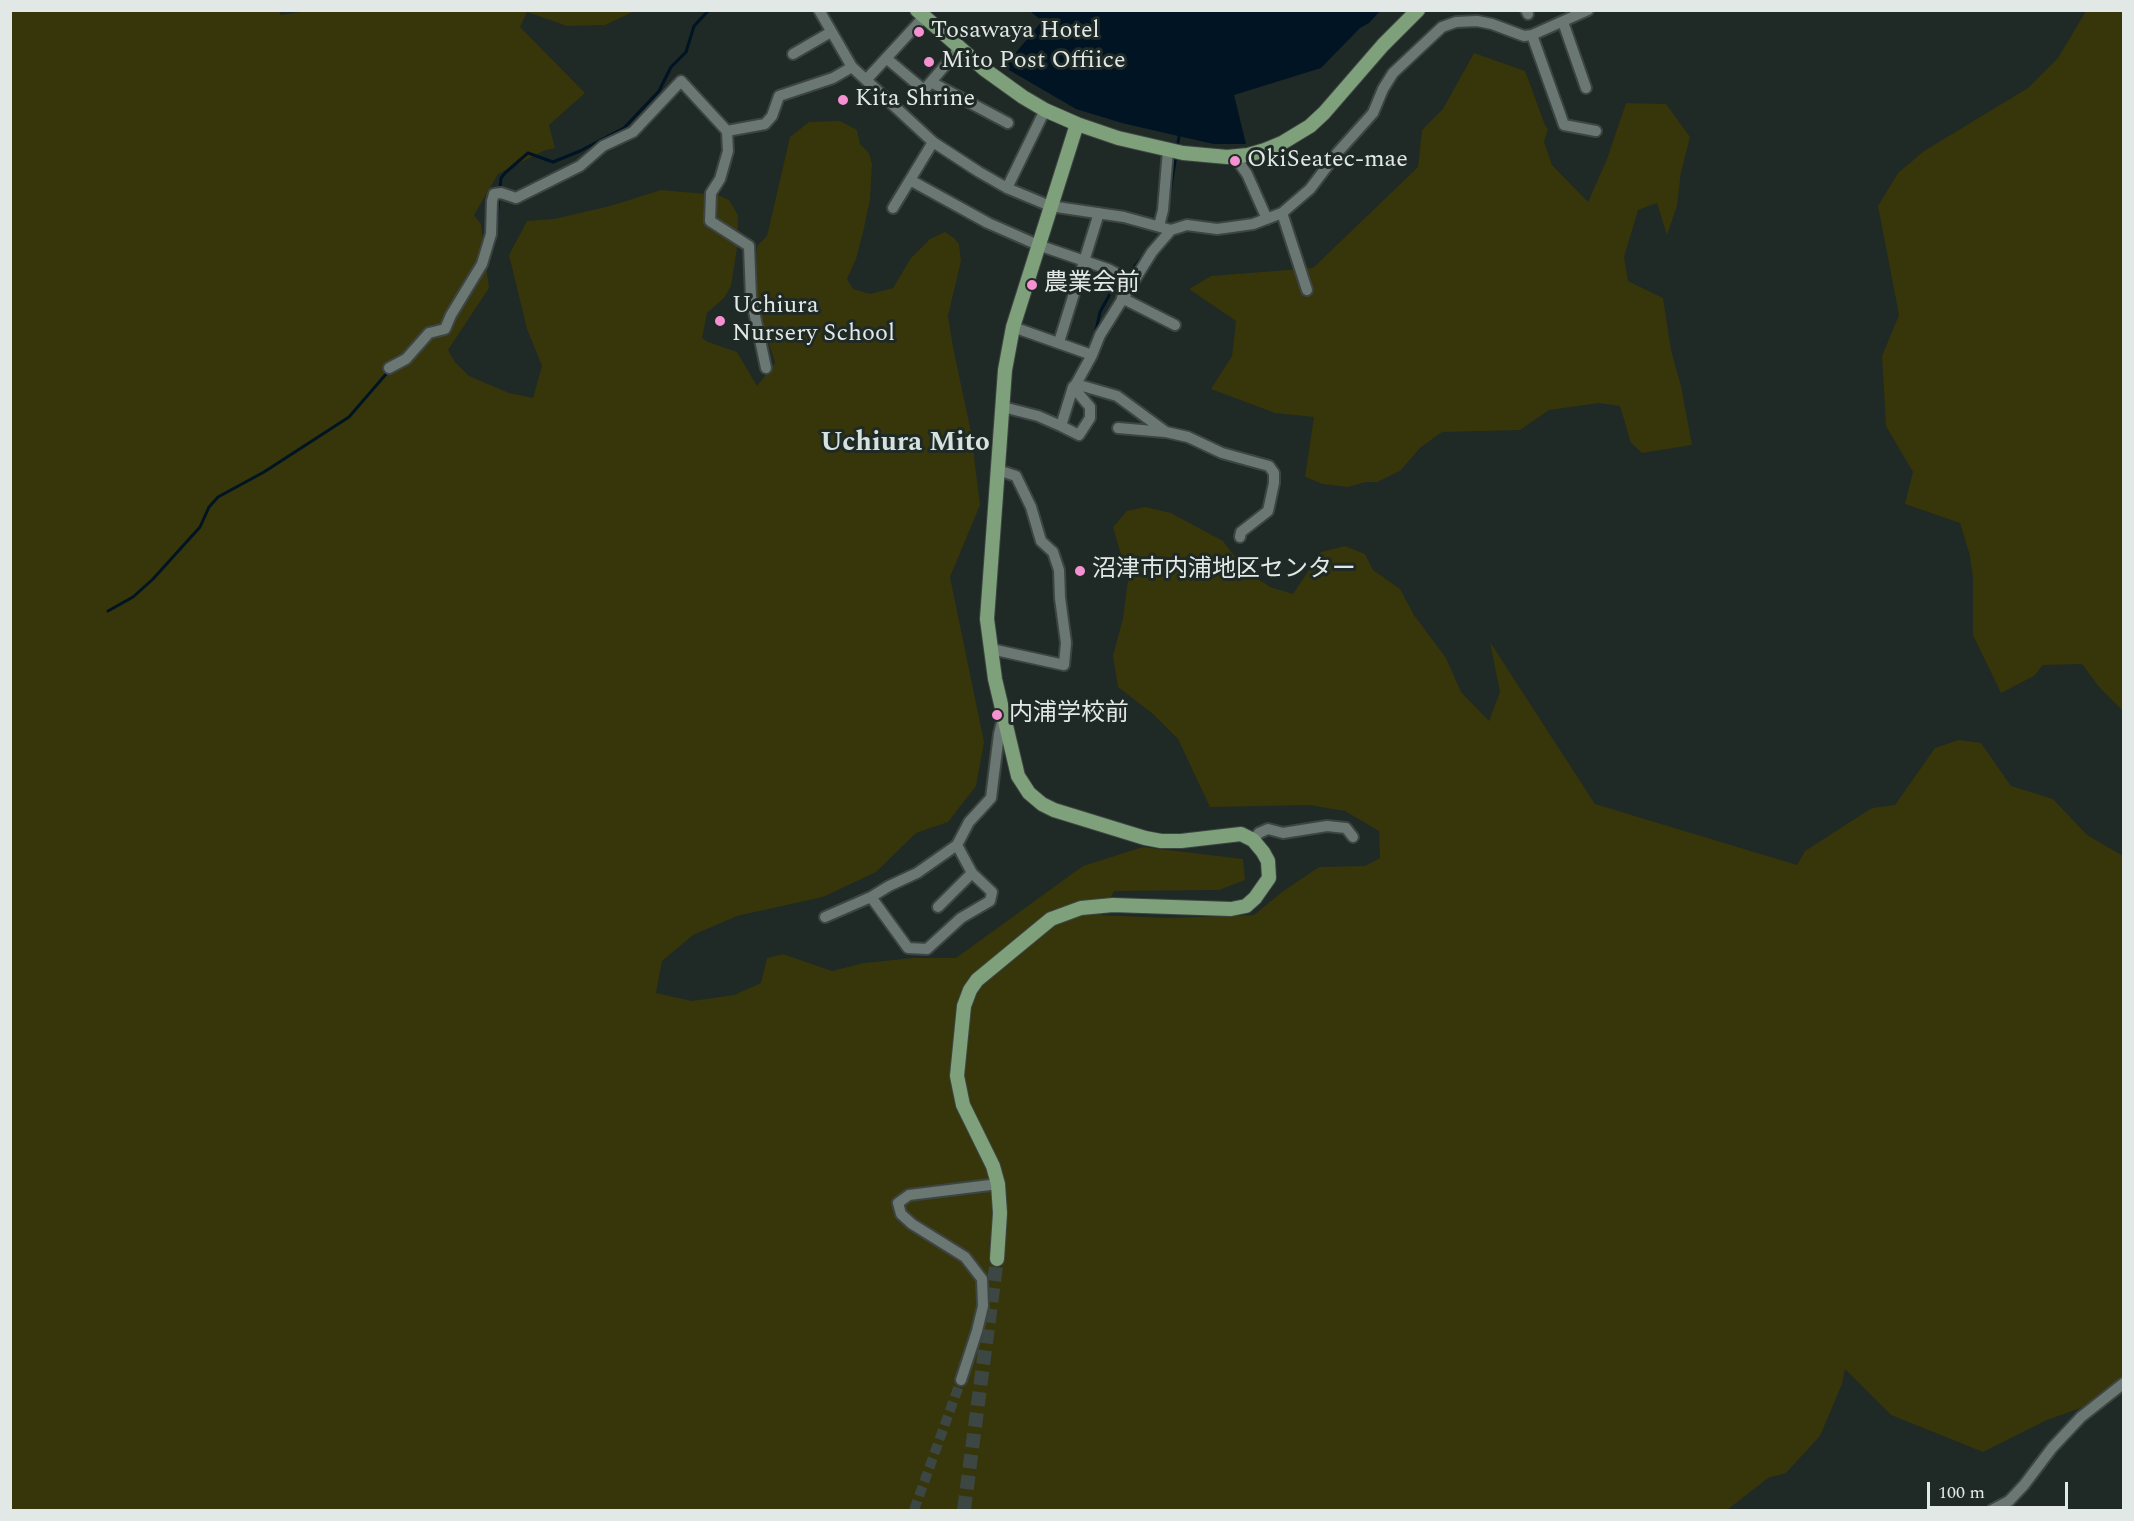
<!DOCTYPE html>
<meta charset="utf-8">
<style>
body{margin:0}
#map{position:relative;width:2134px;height:1521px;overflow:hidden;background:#1f2926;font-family:Spectral,serif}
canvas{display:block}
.frame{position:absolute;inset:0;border:12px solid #e2e8e6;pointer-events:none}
.scale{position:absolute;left:1927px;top:1482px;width:141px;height:27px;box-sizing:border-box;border:3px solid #e2e8e6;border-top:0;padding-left:8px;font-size:18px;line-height:21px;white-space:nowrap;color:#e2e8e6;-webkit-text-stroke:4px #1f2926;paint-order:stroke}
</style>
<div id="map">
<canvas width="2134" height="1521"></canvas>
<div class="frame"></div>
<div class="scale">100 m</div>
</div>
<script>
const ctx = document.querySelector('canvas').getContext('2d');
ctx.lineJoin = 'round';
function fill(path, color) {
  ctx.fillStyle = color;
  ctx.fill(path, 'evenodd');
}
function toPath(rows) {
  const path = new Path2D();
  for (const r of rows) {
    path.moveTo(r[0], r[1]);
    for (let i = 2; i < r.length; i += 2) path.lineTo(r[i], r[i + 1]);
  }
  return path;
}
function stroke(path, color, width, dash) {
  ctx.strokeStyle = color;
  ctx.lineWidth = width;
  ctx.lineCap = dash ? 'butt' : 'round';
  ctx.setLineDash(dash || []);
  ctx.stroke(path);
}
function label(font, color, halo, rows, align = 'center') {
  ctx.font = font + ' Spectral,"Noto Sans JP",serif';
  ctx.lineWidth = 6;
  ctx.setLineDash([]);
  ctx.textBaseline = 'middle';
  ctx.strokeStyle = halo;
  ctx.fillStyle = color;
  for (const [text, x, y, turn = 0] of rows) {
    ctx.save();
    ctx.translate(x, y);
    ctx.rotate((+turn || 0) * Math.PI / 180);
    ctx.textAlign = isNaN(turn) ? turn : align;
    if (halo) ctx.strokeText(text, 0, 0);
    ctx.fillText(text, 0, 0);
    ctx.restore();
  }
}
fill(toPath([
 [278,10,281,15,312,10,635,11,605,25,567,26,527,12,520,27,585,93,549,125,555,148,543,151,498,174,474,215,481,224,489,288,448,350,455,362,469,376,509,393,533,398,542,366,527,329,509,255,527,221,554,219,610,206,661,190,718,195,729,200,738,215,737,248,731,286,724,298,707,313,702,338,708,342,737,352,757,386,775,363,755,299,757,246,767,236,790,137,809,122,840,121,857,130,860,144,869,153,872,164,870,199,864,228,856,259,847,279,853,289,870,294,893,288,911,258,930,239,945,232,954,238,959,244,961,261,948,316,953,347,971,432,980,505,950,577,984,742,976,786,948,822,916,833,876,872,823,897,737,916,693,935,662,961,656,993,692,1001,734,995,761,983,767,958,783,954,832,971,864,963,913,958,956,958,1083,866,1143,847,1243,859,1245,880,1219,890,1114,891,1101,915,1167,918,1254,915,1282,892,1319,867,1365,866,1380,858,1379,831,1345,811,1309,805,1210,807,1178,739,1153,714,1118,687,1113,656,1123,618,1128,580,1113,527,1127,511,1145,507,1171,513,1223,541,1245,570,1270,587,1293,594,1321,552,1345,546,1365,554,1373,570,1400,589,1414,615,1446,658,1461,692,1489,721,1500,692,1490,642,1595,804,1797,865,1805,851,1872,808,1895,805,1935,748,1959,740,1981,743,2011,786,2053,799,2087,835,2123,856,2123,1393,2047,1420,1983,1452,1891,1415,1845,1369,1842,1384,1820,1436,1786,1473,1768,1478,1727,1510,11,1510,10,11],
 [2086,11,2123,11,2123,711,2099,687,2082,664,2043,665,2034,676,2001,693,1973,635,1973,578,1970,556,1960,523,1905,504,1913,472,1886,426,1882,356,1899,315,1878,206,1898,173,1924,151,2028,88,2058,58],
 [1474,53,1525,71,1545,125,1548,129,1544,142,1552,165,1588,202,1607,159,1626,103,1666,104,1690,137,1681,172,1677,206,1667,235,1657,203,1638,210,1624,257,1628,281,1663,298,1671,350,1681,386,1692,445,1642,453,1631,443,1620,406,1599,403,1549,410,1520,430,1442,432,1420,448,1400,471,1377,482,1366,482,1348,487,1323,484,1305,477,1314,417,1275,413,1211,389,1232,356,1236,321,1189,289,1211,276,1313,268,1418,167,1422,130,1443,109]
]), '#37350a');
fill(toPath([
 [1030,11,1380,11,1369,23,1360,28,1321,68,1234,95,1246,144,1214,144,1187,138,1122,123,1076,109,1004,67,1042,21]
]), '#001423');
stroke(toPath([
 [1177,148,1179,137],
 [500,189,501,178,505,173,528,153,553,162,580,151,624,128,659,91,671,67,686,52,694,26,709,10],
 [1169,199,1176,155],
 [496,228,499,196],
 [488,260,494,243],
 [1127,276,1144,255],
 [1095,335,1100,312,1110,294,1123,280],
 [108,611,133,597,153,579,200,527,209,507,218,497,264,472,349,417,387,373,387,370]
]), '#001423', 3);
stroke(toPath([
 [914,1510,961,1380]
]), '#3c4643', 10, [10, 5]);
stroke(toPath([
 [964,1510,997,1259]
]), '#3c4643', 14, [14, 7]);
const minor = toPath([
 [819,10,852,67,933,142,979,172,1007,188,1050,206,1124,217,1171,230,1187,225,1217,229,1232,227,1253,224,1282,213,1310,189,1338,152,1373,113,1383,89,1393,73,1442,27,1456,22,1477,21,1492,24,1524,36,1532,35,1588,10],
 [1526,10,1528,14],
 [1563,22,1586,88],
 [1532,35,1564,125,1596,131],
 [793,54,831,32],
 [886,58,924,90,960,48],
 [866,80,924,17],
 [931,82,1008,123],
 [933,142,910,180,988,223,1038,245,1108,269,1132,282],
 [1235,157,1247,174,1267,219],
 [1007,188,1045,110],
 [893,208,910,180],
 [1282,213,1307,290],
 [1159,226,1163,210,1168,150],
 [1122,298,1175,325],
 [1013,327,1092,355],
 [1059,342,1099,213],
 [389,368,406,359,429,333,445,329,451,315,482,264,491,234,492,201,494,194,501,193,516,198,580,166,603,146,633,132,681,81,727,131],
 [766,368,751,297,749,246,710,221,711,193,720,179,728,151,727,131,765,124,772,116,779,96,833,78,852,67],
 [1076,384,1117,396,1166,432,1188,437,1222,453,1269,466,1274,473,1274,483,1268,511,1241,532,1240,537],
 [1003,407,1038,416,1061,426,1073,387,1076,384,1092,355,1100,335,1152,252,1171,230],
 [1061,426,1079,435,1090,418,1090,407,1073,387],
 [1118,428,1165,432],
 [991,649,1064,665,1066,643,1060,598,1059,570,1053,552,1041,541,1031,507,1016,476,998,470],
 [1253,840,1259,833,1268,829,1283,833,1327,826,1346,828,1353,837],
 [871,897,908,948,927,949,961,918,990,901,992,892,972,873,957,845],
 [938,907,972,873],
 [825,917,871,897,889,886,917,873,957,845,969,822,991,798,999,734,1003,718],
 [961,1380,977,1331,983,1306,982,1279,965,1257,912,1224,901,1214,898,1203,909,1195,998,1184],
 [1992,1510,2009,1501,2024,1485,2052,1448,2081,1417,2124,1383]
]);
const major = toPath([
 [917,10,984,69,1023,97,1045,110,1077,124,1118,138,1183,153,1227,157,1248,155,1265,150,1282,143,1310,126,1324,113,1383,45,1418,10],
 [997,1259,1000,1213,998,1184,993,1166,963,1105,957,1076,964,1006,970,990,977,980,1051,919,1081,908,1113,905,1231,909,1246,906,1255,898,1269,878,1268,861,1263,852,1253,840,1241,834,1181,841,1161,841,1145,838,1054,810,1042,804,1029,793,1018,776,995,679,987,619,1005,370,1013,327,1077,124]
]);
stroke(minor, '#3d4543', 14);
stroke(major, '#3d4543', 16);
stroke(minor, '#6b7773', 10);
stroke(major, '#7ea17b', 14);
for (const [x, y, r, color] of [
 [919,32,6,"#f590d1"],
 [929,62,6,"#f590d1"],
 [843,100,6,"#f590d1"],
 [1235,161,6,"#f590d1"],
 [1032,285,6,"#f590d1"],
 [720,321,6,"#f590d1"],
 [1080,571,6,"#f590d1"],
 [997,715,6,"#f590d1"]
]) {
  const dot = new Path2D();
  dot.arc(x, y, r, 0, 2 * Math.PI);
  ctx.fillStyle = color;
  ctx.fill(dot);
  stroke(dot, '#1f2926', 2);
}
label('24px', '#e2e8e6', '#1f2926', [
 ["Tosawaya Hotel",931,32],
 ["Mito Post Offiice",941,62],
 ["Kita Shrine",855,100],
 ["OkiSeatec-mae",1247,161],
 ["農業会前",1044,285],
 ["Uchiura",732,307],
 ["Nursery School",732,335],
 ["沼津市内浦地区センター",1092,571],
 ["内浦学校前",1009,715]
], 'left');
label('bold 27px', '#d5e2de', '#1f2926', [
 ["Uchiura Mito",905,445]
]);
</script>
